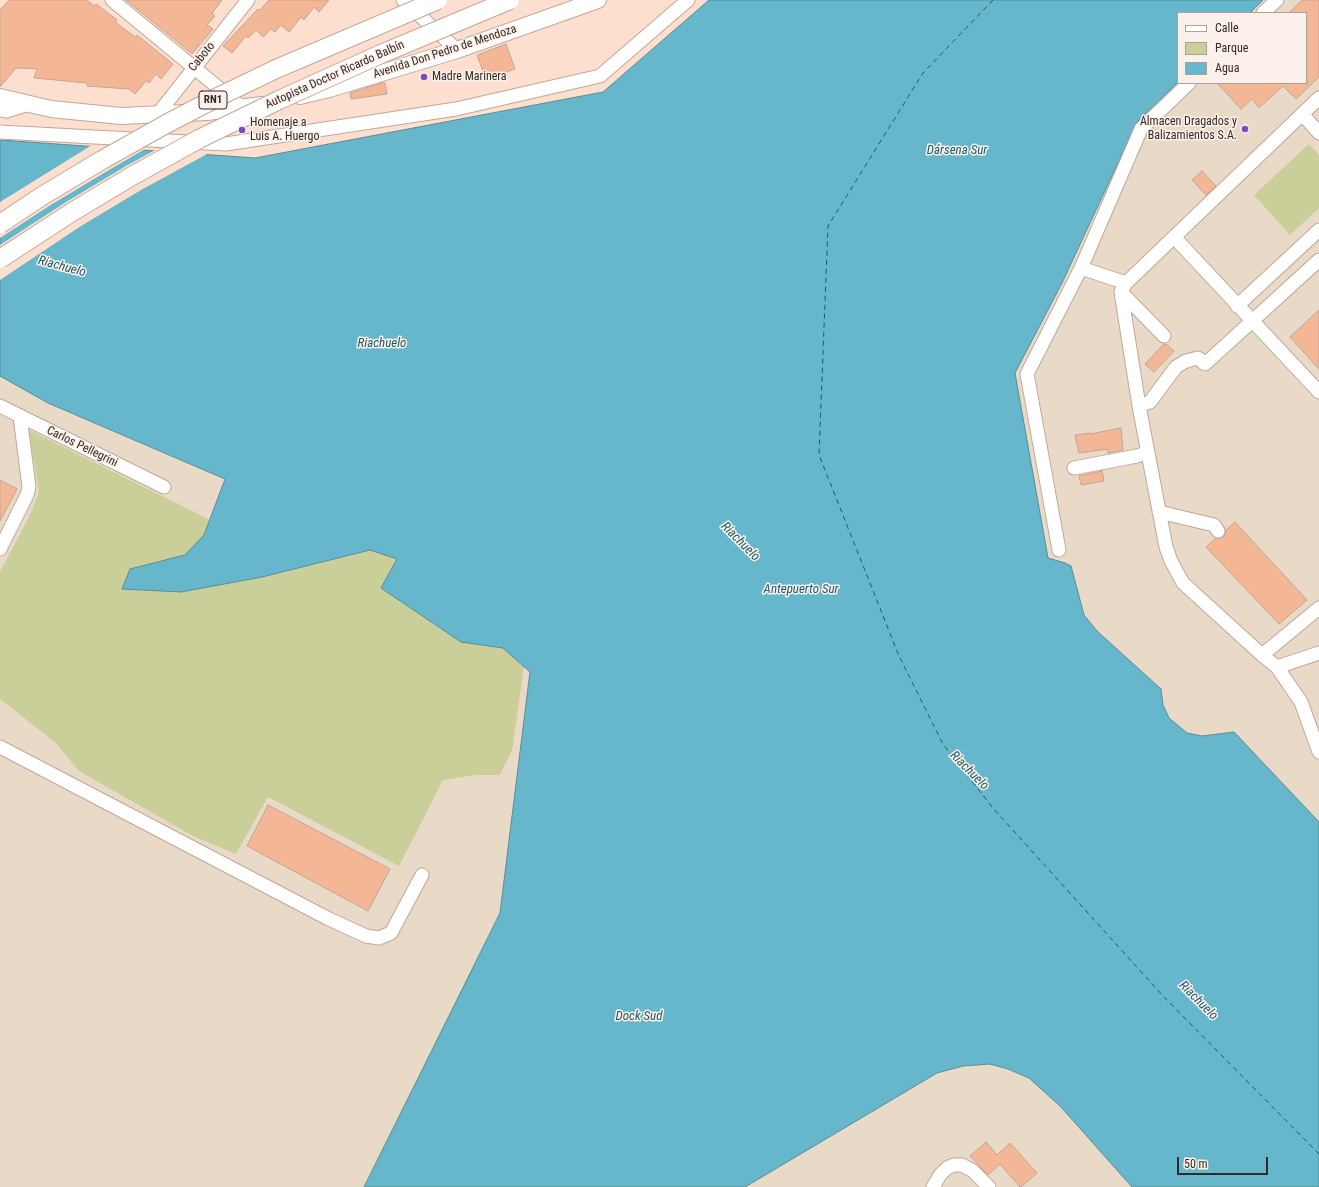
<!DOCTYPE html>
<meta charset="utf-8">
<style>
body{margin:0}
#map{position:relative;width:1319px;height:1187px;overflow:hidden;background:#fcdfcf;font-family:"Roboto Condensed",sans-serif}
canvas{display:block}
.legend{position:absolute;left:1177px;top:12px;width:130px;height:72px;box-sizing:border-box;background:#fcf0ea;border:1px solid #aca09a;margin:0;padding:5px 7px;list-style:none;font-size:12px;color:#342923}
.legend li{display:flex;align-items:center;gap:8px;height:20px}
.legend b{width:20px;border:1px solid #aca09a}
.scale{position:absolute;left:1177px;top:1157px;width:91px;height:18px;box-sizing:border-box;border:2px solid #342923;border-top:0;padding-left:5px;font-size:12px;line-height:14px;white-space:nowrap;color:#342923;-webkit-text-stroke:3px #fcf0ea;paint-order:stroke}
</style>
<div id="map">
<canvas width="1319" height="1187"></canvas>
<ul class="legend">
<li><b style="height:5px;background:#fff"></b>Calle</li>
<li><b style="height:11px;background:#cacf9a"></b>Parque</li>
<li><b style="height:11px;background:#66b7cb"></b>Agua</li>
</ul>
<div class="scale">50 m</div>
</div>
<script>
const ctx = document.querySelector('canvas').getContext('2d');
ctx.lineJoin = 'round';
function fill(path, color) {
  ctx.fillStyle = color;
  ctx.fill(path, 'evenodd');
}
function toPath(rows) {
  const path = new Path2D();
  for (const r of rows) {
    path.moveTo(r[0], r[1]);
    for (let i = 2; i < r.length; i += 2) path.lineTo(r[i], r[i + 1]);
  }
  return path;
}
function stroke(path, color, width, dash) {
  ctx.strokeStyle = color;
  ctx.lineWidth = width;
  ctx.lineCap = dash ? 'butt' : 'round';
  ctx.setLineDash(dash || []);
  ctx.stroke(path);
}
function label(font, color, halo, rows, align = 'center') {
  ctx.font = font + ' "Roboto Condensed",sans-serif';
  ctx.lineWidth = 3;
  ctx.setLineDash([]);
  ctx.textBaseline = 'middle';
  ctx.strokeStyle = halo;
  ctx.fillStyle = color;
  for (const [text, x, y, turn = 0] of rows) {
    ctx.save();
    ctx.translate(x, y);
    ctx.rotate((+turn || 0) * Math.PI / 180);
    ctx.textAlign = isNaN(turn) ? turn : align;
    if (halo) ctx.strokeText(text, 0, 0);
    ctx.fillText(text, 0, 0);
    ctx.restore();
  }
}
fill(toPath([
 [1263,0,1319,0,1319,822,1234,732,1202,736,1187,733,1169,718,1163,705,1161,689,1097,631,1084,615,1080,602,1056,561,1048,559,1015,373,1062,283,1137,122,1178,82,1306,83,1306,13,1250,13],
 [0,376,48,403,225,479,204,535,130,569,122,589,181,592,262,577,370,550,461,642,503,648,530,672,500,913,364,1187,0,1187],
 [990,1064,1008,1069,1029,1078,1061,1107,1132,1187,745,1187,937,1073,963,1066]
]), '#e8dac7');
fill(toPath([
 [1309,144,1319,155,1319,208,1290,235,1254,195],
 [29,430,210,520,204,535,185,555,130,569,122,589,181,592,262,577,370,550,397,559,382,588,461,642,503,648,524,666,512,751,500,775,476,775,443,780,399,866,268,797,236,854,193,836,79,771,56,743,0,699,0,572,30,515,39,492]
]), '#cacf9a');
const water = toPath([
 [709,0,1263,0,1250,13,1178,13,1178,82,1137,122,1062,283,1015,373,1048,558,1065,563,1071,566,1084,615,1097,631,1161,689,1163,705,1169,718,1187,733,1202,736,1234,732,1319,822,1319,1187,1132,1187,1061,1107,1029,1078,1008,1069,990,1064,963,1066,937,1073,745,1187,364,1187,500,913,530,672,503,648,461,642,381,588,397,559,370,550,262,577,181,592,122,589,130,569,185,555,204,535,225,479,48,403,0,376,0,140,255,158,603,92,709,0]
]);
fill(water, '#66b7cb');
stroke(water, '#578c99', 1);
fill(toPath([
 [92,145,147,148,109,170,49,206,0,238,0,202],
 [157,149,209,153,141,190,81,226,0,280,0,245,66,202,126,166]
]), '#fcdfcf');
stroke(toPath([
 [993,0,923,73,828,226,819,455,899,656,943,744,992,807,1163,996,1319,1154]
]), '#185b6a', 1, [5, 4]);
const building = toPath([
 [9,0,87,0,94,6,96,4,117,20,115,22,135,37,137,35,173,64,161,79,156,74,149,83,146,81,135,94,129,89,87,86,87,83,34,78,37,69,16,68,0,87,0,10,9,0],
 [126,0,222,0,212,13,215,16,207,25,213,29,192,54,126,0],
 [269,0,329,0,319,12,314,7,304,20,301,17,289,32,281,25,275,32,271,29,263,37,256,30,248,38,246,36,232,53,223,46,258,9,260,10,269,0],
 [1302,0,1319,0,1319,77,1296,99,1283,86,1259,108,1252,99,1241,109,1217,83,1306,83,1306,13,1289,13,1302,0],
 [506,44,515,69,486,79,477,55,506,44],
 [381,83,385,83,387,94,351,99,350,93,381,83],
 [1202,171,1216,186,1206,195,1192,180,1202,171],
 [1319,310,1319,369,1290,337,1319,310],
 [1164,344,1166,344,1174,351,1154,372,1145,364,1164,344],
 [1121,428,1123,450,1108,453,1108,449,1079,453,1075,435,1090,433,1090,434,1121,428],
 [1102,471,1104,481,1081,485,1079,476,1102,471],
 [0,480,17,489,0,521,0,480],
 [1235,522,1307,600,1279,624,1206,547,1216,538,1223,537,1225,534,1226,530,1235,522],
 [268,805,390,869,368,911,247,846,268,805],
 [986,1142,997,1155,1010,1143,1037,1173,1021,1187,1020,1187,1000,1164,988,1175,970,1156,986,1142]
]);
fill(building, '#f4b796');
stroke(building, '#c1a596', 1);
const minor = toPath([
 [112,0,243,108],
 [403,0,457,50],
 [1263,13,1277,0],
 [1319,98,1126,283,1121,292,1139,406,1166,547,1171,561,1183,583,1262,655,1319,608],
 [0,110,6,111,29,104],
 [1302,114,1319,133],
 [157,115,248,0],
 [0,132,226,144,456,109,600,76,688,0],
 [1174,237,1319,392],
 [1081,268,1141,129,1189,83],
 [1121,292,1164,336],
 [1237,306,1319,230],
 [0,406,164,487],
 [1139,406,1150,402,1176,367,1186,361,1198,358,1205,364,1319,260],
 [1074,468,1137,456,1148,452],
 [1159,512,1214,525,1218,531],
 [0,549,27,495,29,487,20,416],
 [1059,550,1027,374,1081,268,1126,283],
 [1262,655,1277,667,1301,702,1319,752],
 [1277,667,1319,653],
 [0,747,327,918,366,936,379,938,391,933,422,875],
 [933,1187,940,1175,947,1168,954,1165,962,1165,973,1171,989,1187]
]);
const major = toPath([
 [300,96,329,89,457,50,598,0],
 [0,97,51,109,121,116,207,112,262,105]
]);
stroke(minor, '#c2a798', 15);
stroke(major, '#c2a798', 18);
stroke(minor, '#fff', 13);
stroke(major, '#fff', 16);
const highwayBridge = toPath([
 [0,224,42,196,102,160,168,123,222,95,276,69,438,0],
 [0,259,72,212,132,176,199,139,279,100,381,54,510,0]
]);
stroke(highwayBridge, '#c2a798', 20, []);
stroke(highwayBridge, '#fff', 18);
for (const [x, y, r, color] of [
 [424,77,4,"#7f4ac1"],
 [1245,129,4,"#7f4ac1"],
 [242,130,4,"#7f4ac1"]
]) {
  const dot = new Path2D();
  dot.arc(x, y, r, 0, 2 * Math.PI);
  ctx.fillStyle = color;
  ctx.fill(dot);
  stroke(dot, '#fcf0ea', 1.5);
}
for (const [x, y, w] of [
 [213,100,28]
]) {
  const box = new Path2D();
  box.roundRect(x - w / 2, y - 9, w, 18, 3);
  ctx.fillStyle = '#fcf0ea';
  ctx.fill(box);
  stroke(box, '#342923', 1);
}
label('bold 11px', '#342923', null, [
 ["RN1",213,100]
]);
label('12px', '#342923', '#fcf0ea', [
 ["Avenida Don Pedro de Mendoza",445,52,-18],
 ["Caboto",202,57,-51],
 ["Autopista Doctor Ricardo Balbín",335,75,-24],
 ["Carlos Pellegrini",82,447,26]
]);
label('12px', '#342923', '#fcf0ea', [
 ["Madre Marinera",432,77],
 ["Almacen Dragados y",1237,122,"right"],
 ["Balizamientos S.A.",1237,136,"right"],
 ["Homenaje a",250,123],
 ["Luis A. Huergo",250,137]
], 'left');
label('italic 13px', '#185b6a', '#fcf0ea', [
 ["Dársena Sur",957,151],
 ["Riachuelo",62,267,15],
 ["Riachuelo",382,344],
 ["Riachuelo",740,542,45],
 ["Antepuerto Sur",801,590],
 ["Riachuelo",969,771,45],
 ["Riachuelo",1198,1001,45],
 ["Dock Sud",639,1017]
]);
</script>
